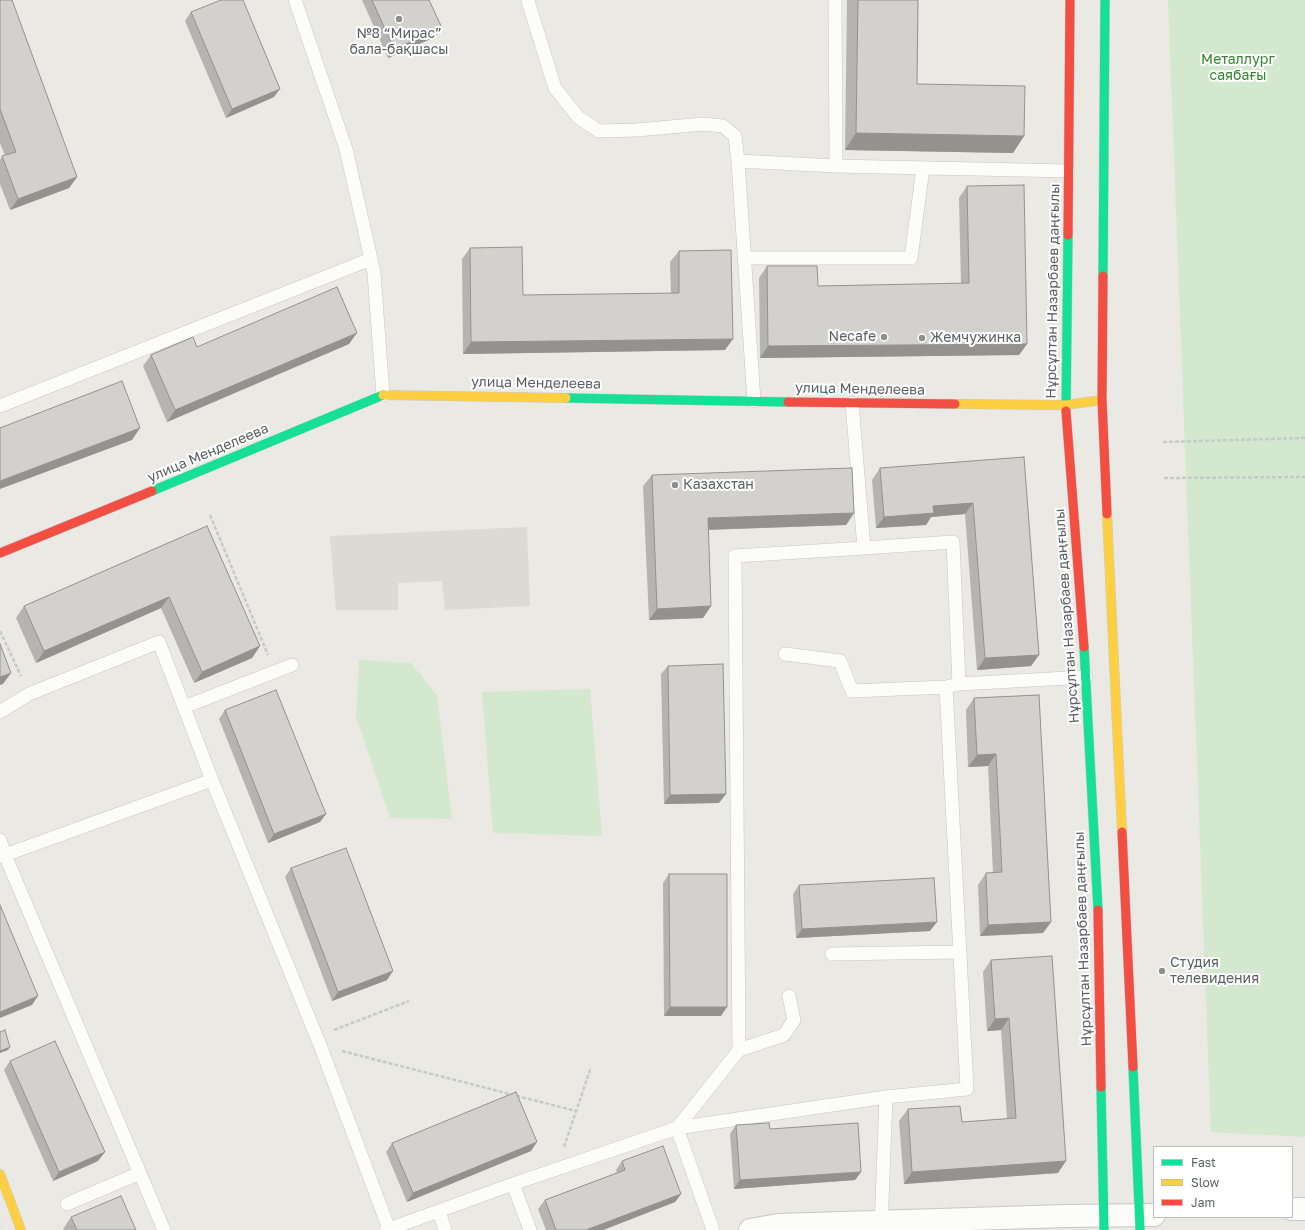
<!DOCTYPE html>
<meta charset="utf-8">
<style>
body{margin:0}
#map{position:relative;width:1305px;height:1230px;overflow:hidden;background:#ebe9e4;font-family:"Golos Text",sans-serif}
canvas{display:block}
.legend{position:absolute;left:1153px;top:1146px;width:140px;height:72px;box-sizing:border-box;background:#fff;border:1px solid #bdbfc1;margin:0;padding:5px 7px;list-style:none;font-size:12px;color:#5a5f63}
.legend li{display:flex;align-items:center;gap:8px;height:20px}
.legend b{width:20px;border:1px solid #bdbfc1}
</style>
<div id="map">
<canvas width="1305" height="1230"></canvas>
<ul class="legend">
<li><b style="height:5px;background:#16e098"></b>Fast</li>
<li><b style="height:5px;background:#ffcf43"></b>Slow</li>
<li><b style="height:5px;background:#f24e42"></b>Jam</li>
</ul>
</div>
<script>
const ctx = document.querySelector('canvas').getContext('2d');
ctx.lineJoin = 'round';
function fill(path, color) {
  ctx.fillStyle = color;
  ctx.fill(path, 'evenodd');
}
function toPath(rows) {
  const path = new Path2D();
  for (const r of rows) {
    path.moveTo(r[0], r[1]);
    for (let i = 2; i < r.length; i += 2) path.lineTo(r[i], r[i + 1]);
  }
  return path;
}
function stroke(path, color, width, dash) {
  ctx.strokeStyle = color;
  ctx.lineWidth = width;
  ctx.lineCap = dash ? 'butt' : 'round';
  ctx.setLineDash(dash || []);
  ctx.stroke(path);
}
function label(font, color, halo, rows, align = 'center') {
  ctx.font = font + ' "Golos Text",sans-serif';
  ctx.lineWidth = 4;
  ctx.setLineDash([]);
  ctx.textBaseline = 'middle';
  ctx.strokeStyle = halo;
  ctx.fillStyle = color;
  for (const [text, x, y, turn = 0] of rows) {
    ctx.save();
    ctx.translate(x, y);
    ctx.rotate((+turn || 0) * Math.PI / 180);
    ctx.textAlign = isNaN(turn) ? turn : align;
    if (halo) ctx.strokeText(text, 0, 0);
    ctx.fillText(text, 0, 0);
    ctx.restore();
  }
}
fill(toPath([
 [527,527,530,606,445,610,442,581,398,583,398,610,336,610,330,536]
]), '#ddd9d3');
fill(toPath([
 [1168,0,1305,0,1305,1137,1211,1132],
 [359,660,411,663,437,695,452,819,390,818,356,716],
 [590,689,602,836,493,833,482,692]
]), '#d3e8ce');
const lane = toPath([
 [295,0,346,149,371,259,374,273,383,395],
 [835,0,836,166,1068,171],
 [528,1,555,88,578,117,599,131,637,130,703,124,723,126,735,136,738,161],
 [745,258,911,258,923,168],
 [754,401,738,161,836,166],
 [852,403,864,548,953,542,959,684,1086,677],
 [0,406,371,259],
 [864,548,735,556,739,1050,677,1128,886,1097,967,1089,946,687,959,684],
 [785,654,840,661,852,691,946,687],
 [184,707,292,665],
 [0,712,29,694,159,642,212,780,320,1045,389,1229],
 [0,840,5,855,212,780],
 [0,856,5,855,164,1230],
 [832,954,960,952],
 [739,1050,784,1035,794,1020,789,996],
 [513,1184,530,1230],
 [67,1204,140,1173],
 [439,1211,445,1230],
 [881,1228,886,1097],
 [386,1230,513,1184,677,1128,713,1230]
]);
const street = toPath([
 [1292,1209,1305,1209],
 [750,1230,778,1225,1066,1216,1154,1215]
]);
const fast = toPath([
 [1103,276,1105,0],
 [566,398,788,402],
 [1066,411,1068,235],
 [152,491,383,395],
 [1084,647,1098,910],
 [1133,1067,1140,1230],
 [1101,1087,1104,1230]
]);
const slow = toPath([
 [383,395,566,398],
 [955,404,1066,405,1102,400],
 [1107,514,1122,832],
 [0,1174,21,1230]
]);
const jam = toPath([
 [1068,235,1070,0],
 [1103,276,1102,400,1107,514],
 [788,402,955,404],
 [1066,411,1084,647],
 [0,553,152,491],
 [1122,832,1133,1067],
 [1098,910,1101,1087]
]);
stroke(lane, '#c7c7c7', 14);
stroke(street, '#c7c7c7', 24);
stroke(fast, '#c8c8c8', 10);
stroke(slow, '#c8c8c8', 10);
stroke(jam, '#c8c8c8', 10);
stroke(toPath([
 [1163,442,1305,438],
 [1164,478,1305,477],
 [210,515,268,655],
 [0,631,21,676],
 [334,1030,409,1001],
 [342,1051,576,1111],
 [564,1147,591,1067]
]), '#c5cbc7', 2.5, [4, 2]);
stroke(lane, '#fcfcfb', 13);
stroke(street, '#fcfcfb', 22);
stroke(fast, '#16e098', 9);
stroke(slow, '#ffcf43', 9);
stroke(jam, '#f24e42', 9);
stroke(toPath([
 [0,1221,3,1230]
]), '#e2e2e1', 1);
fill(toPath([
 [0,0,77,177,69,188,10,210,0,184,0,160,2,156,5,156,0,143],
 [362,0,429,0,442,28,435,37,388,58],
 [847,0,918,0,917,84,1024,136,1013,153,845,150],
 [191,12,274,97,226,118,185,21],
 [967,186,1027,344,1019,355,760,358,759,278,767,266,818,286,961,284,959,198],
 [470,248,523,295,671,294,670,262,679,251,725,350,463,354,462,259],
 [349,344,167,422,143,366,151,355],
 [1024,457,1039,655,1031,666,977,670,965,514,931,517,926,525,876,528,872,480,880,468],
 [652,475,854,513,846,525,708,530,711,606,703,618,649,620,643,486],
 [207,526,260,646,252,658,194,683,161,608,36,663,16,618,24,606],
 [668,666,719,803,664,804,661,674],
 [1039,695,1051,922,1043,933,980,936,978,885,986,873,993,873,988,766,968,767,966,710,974,698],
 [225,710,320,822,268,843,219,719],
 [291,868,387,980,332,1001,285,877],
 [669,874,721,1016,664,1016,663,883],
 [799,885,930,931,796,938,793,894],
 [991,960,1058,1173,904,1184,899,1121,908,1109,962,1122,1007,1119,1001,1030,987,1031,983,972],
 [10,1061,98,1161,53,1181,4,1070],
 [736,1125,770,1129,861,1172,855,1180,734,1189,730,1134],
 [392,1143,531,1151,407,1202,386,1152],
 [622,1161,681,1194,675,1202,603,1230,546,1230,538,1209,545,1200,617,1173,616,1170],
 [71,1217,136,1230,64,1230,63,1229]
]), '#b5b4b1');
fill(toPath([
 [442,28,435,37,388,58,394,49],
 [280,89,274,97,226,118,232,109],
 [856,133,1024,136,1013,153,845,150],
 [77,177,69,188,10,210,18,199],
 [357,333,349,344,167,422,175,410],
 [733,339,725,350,463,354,471,342],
 [1027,344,1019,355,760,358,768,346],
 [140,428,132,440,0,489,0,481],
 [973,503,965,514,931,517,926,525,876,528,884,517,933,506],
 [854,513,846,525,700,530,708,518],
 [169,597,161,608,36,663,44,651],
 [711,606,703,618,649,620,657,609],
 [260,646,252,658,194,683,202,672],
 [1039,655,1031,666,977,670,985,658],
 [11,673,3,684,0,685,0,677],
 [996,754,988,766,968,767,977,755],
 [726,794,719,803,664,804,670,795],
 [326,814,320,822,268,843,274,834],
 [937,922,930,931,796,938,802,929],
 [1051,922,1043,933,980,936,988,925],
 [393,971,387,980,332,1001,338,992],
 [38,996,32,1005,0,1018,0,1012],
 [670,1007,727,1007,721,1016,664,1016],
 [1009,1018,1001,1030,987,1031,995,1019],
 [10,1047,8,1050,0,1053,0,1051],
 [537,1142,531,1151,407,1202,413,1193],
 [105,1152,98,1161,53,1181,59,1172],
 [1066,1161,1058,1173,904,1184,912,1172],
 [861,1172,855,1180,734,1189,740,1180],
 [681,1194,675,1202,603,1230,586,1230]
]), '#939290');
const building = toPath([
 [0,0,12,0,77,177,18,199,2,156,16,152,0,109,0,0],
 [221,0,243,0,280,89,232,109,191,12,221,0],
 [372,0,429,0,442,28,394,49,372,0],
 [858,0,918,0,917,84,1025,86,1024,136,856,133,858,0],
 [1024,185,1027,344,768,346,767,266,817,266,818,286,969,283,967,186,1024,185],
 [522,247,523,295,679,293,679,251,731,250,733,339,471,342,470,248,522,247],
 [337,287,357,333,175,410,151,355,193,337,197,347,337,287],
 [122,381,140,428,0,481,0,428,122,381],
 [1024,457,1039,655,985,658,973,503,933,506,934,513,884,517,880,468,1024,457],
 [852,468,854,513,708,518,711,606,657,609,652,475,852,468],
 [207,526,260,646,202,672,169,597,44,651,24,606,207,526],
 [0,644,11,673,0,677,0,644],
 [723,664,726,794,670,795,668,666,723,664],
 [276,690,326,814,274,834,225,710,276,690],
 [1039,695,1051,922,988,925,986,873,1002,872,996,754,977,755,974,698,1039,695],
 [346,848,393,971,338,992,291,868,346,848],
 [669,874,727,874,727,1007,670,1007,669,874],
 [934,878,937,922,802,929,799,885,934,878],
 [0,905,38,996,0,1012,0,905],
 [1052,956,1066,1161,912,1172,908,1109,960,1106,962,1122,1016,1118,1009,1018,995,1019,991,960,1052,956],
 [5,1030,10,1047,0,1051,0,1032,5,1030],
 [55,1041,105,1152,59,1172,10,1061,55,1041],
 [516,1092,537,1142,413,1193,392,1143,516,1092],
 [769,1123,770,1129,858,1123,861,1172,740,1180,736,1125,769,1123],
 [663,1146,681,1194,586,1230,556,1230,545,1200,625,1170,622,1161,663,1146],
 [121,1196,136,1230,77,1230,71,1217,121,1196]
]);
fill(building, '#d2d1ce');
stroke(building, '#939290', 1);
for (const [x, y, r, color] of [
 [399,19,4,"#8d8f90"],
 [884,337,4,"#8d8f90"],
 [922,338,4,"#8d8f90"],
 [675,485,4,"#8d8f90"],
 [1162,971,4,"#8d8f90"]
]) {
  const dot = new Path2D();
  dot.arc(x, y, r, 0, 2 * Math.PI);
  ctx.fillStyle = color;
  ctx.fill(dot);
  stroke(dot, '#fff', 1.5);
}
label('14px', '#5a5f63', '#fff', [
 ["№8 “Мирас”",399,34,"center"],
 ["бала-бақшасы",399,50,"center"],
 ["Necafe",876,337,"right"],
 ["Жемчужинка",930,338],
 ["Казахстан",683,485],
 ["Студия",1170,963],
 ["телевидения",1170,979]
], 'left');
label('14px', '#34852f', '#fff', [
 ["Металлург",1238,60],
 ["саябағы",1238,76]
]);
label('14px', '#5a5f63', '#fff', [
 ["Нұрсұлтан Назарбаев даңғылы",1053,291,-89],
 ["улица Менделеева",536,383,1],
 ["улица Менделеева",860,389,1],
 ["улица Менделеева",208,453,-23],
 ["Нұрсұлтан Назарбаев даңғылы",1067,616,-94],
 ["Нұрсұлтан Назарбаев даңғылы",1083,939,-92]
]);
</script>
